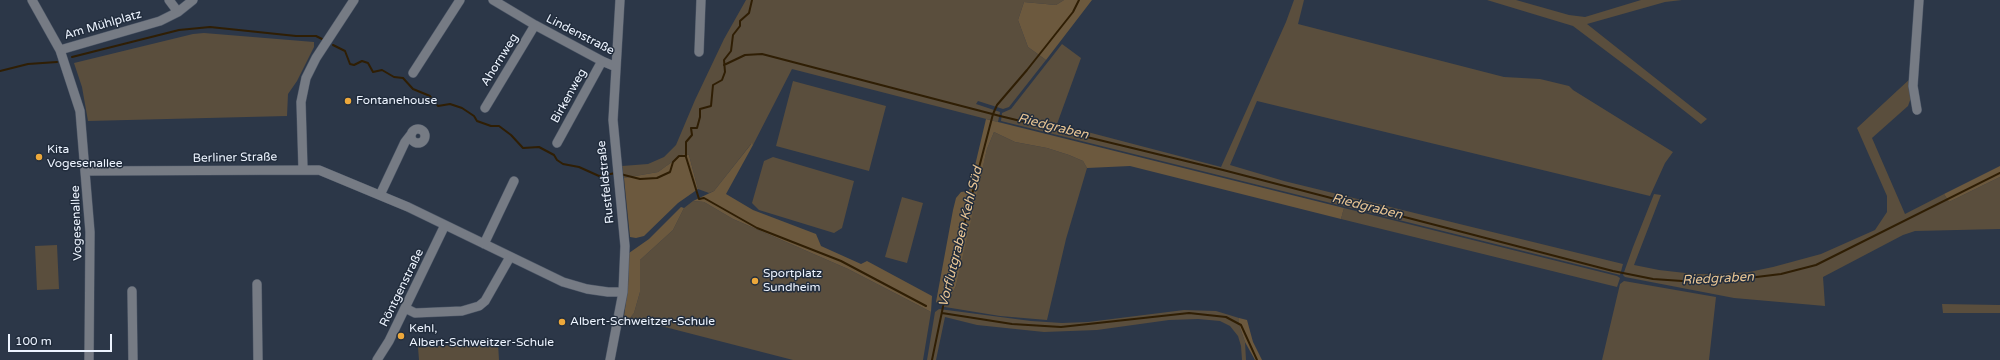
<!DOCTYPE html>
<meta charset="utf-8">
<style>
body{margin:0}
#map{position:relative;width:2000px;height:360px;overflow:hidden;background:#2c3748;font-family:"Varela Round",sans-serif}
canvas{display:block}
.scale{position:absolute;left:8px;top:334px;width:104px;height:18px;box-sizing:border-box;border:2px solid #edf4ff;border-top:0;padding-left:5px;font-size:12px;line-height:14px;white-space:nowrap;color:#edf4ff;-webkit-text-stroke:3px #222d3d;paint-order:stroke}
</style>
<div id="map">
<canvas width="2000" height="360"></canvas>
<div class="scale">100 m</div>
</div>
<script>
const ctx = document.querySelector('canvas').getContext('2d');
ctx.lineJoin = 'round';
function fill(path, color) {
  ctx.fillStyle = color;
  ctx.fill(path, 'evenodd');
}
function toPath(rows) {
  const path = new Path2D();
  for (const r of rows) {
    if (r.length === 3) {
      path.moveTo(r[0] + r[2], r[1]);
      path.arc(r[0], r[1], r[2], 0, 2 * Math.PI);
      continue;
    }
    path.moveTo(r[0], r[1]);
    for (let i = 2; i < r.length; i += 2) path.lineTo(r[i], r[i + 1]);
  }
  return path;
}
function stroke(path, color, width, dash) {
  ctx.strokeStyle = color;
  ctx.lineWidth = width;
  ctx.lineCap = dash ? 'butt' : 'round';
  ctx.setLineDash(dash || []);
  ctx.stroke(path);
}
function label(font, color, halo, rows, align = 'center') {
  ctx.font = font + ' "Varela Round",sans-serif';
  ctx.lineWidth = 3;
  ctx.setLineDash([]);
  ctx.textBaseline = 'middle';
  ctx.strokeStyle = halo;
  ctx.fillStyle = color;
  for (const [text, x, y, turn = 0] of rows) {
    ctx.save();
    ctx.translate(x, y);
    ctx.rotate((+turn || 0) * Math.PI / 180);
    ctx.textAlign = isNaN(turn) ? turn : align;
    if (halo) ctx.strokeText(text, 0, 0);
    ctx.fillText(text, 0, 0);
    ctx.restore();
  }
}
fill(toPath([
 [746,0,1064,0,1056,5,1024,2,1018,20,1028,47,1046,60,1009,107,1003,109,978,101,976,104,1000,112,998,122,792,69,753,145,751,144,714,191,709,193,698,189,689,155,683,154,658,172,624,178,622,166,648,164,664,157,676,145,695,100,724,39],
 [1294,0,1304,0,1298,24,1504,77,1540,79,1569,86,1573,90,1673,152,1665,163,1650,196,1257,101,1230,165,1284,181,1623,264,1620,275,1001,121,1002,113,1011,109,1062,44,1081,58,1057,124,1221,167,1286,22],
 [1487,0,1516,0,1569,15,1585,17,1641,0,1682,0,1665,2,1587,24,1707,119,1701,124,1654,87,1573,26],
 [204,33,314,42,314,47,297,81,288,94,287,116,88,121,82,87,74,63,193,34],
 [1912,77,1913,92,1908,106,1872,138,1905,214,1944,194,1949,202,2000,177,2000,229,1915,231,1903,235,1823,277,1825,306,1734,298,1625,277,1623,275,1633,247,1654,194,1661,195,1634,265,1659,270,1694,274,1722,274,1749,272,1773,267,1821,254,1875,230,1887,212,1887,196,1857,128],
 [793,81,886,106,869,171,776,146],
 [994,132,1015,142,1047,148,1069,155,1083,161,1087,168,1066,239,1047,320,1000,316,945,307,956,286,972,212,987,149],
 [773,157,854,181,842,228,834,233,759,210,752,203,764,161],
 [902,197,923,203,907,263,885,257],
 [693,201,704,202,733,219,848,269,931,312,923,360,793,360,630,318,634,313,640,292,640,260,673,230,684,208],
 [1344,208,1617,276,1620,278,1617,287,1341,219],
 [57,245,59,289,37,290,35,246],
 [1624,281,1716,297,1709,360,1602,360,1620,284],
 [1942,304,2000,305,2000,313,1943,313],
 [939,309,1031,321,1062,323,1088,322,1184,310,1216,311,1239,318,1239,325,1245,342,1246,360,1242,360,1241,346,1238,336,1230,326,1220,321,1198,319,1169,320,1097,330,1044,332,977,325,945,317,936,360,927,360,935,312],
 [498,343,499,360,419,360,418,347]
]), '#5a4e3d');
fill(toPath([
 [1064,0,1092,0,1046,60,1028,47,1018,20,1024,2,1056,5],
 [986,119,1344,208,1341,219,1130,166,1087,168,1083,161,1069,155,1047,148,1015,142,994,132,987,149,956,286,945,307,936,302,953,210,956,198,961,192,969,191],
 [752,143,753,145,726,194,753,210,816,234,821,246,861,264,867,261,932,296,931,312,848,269,733,219,704,202,693,201,714,191],
 [683,154,689,155,698,189,678,203,644,236,636,238,630,237,624,178,658,172],
 [2000,166,2000,177,1949,202,1944,194],
 [681,207,684,208,673,230,640,260,640,292,634,313,630,318,624,317,628,285,629,253,649,239],
 [1239,318,1247,320,1253,342,1262,360,1255,360,1245,342,1239,325]
]), '#6c593e');
stroke(toPath([
 [333,45,345,51,350,64,354,65,362,61,368,63,373,72,382,70,394,77,403,78,413,89,430,96,438,106,450,104,462,108,474,116,477,121,491,126,499,126,511,135,523,148,539,147,554,155,557,160,563,164,579,167,599,176,616,173],
 [72,57,179,30,210,27,296,36,316,36,322,39],
 [724,65,745,55,762,54,1000,116,1223,170,1613,271,1653,279,1697,282,1740,279,1781,274,1816,265,2000,173],
 [0,71,28,64,57,62],
 [686,157,699,199,704,198,757,228,841,261,926,306],
 [620,174,640,179,657,178,670,172,673,162,679,156,686,156,686,142,692,135,691,128,697,128,700,117,700,109,711,106,713,85,722,80,725,72,724,60,731,51,733,35,740,26,740,21,749,13,752,0],
 [942,313,1012,324,1061,327,1189,313,1226,317,1241,325,1257,360],
 [932,360,944,302,993,114,997,105,1027,70,1073,12,1079,0]
]), '#2f1e04', 2);
const minor = toPath([
 [32,0,60,50,80,111,90,232,89,360],
 [169,0,178,12],
 [493,0,535,25,602,61,616,67],
 [60,50,160,21,178,12,193,0],
 [699,52,701,0],
 [413,73,460,0],
 [485,108,535,25],
 [1917,110,1913,86,1919,0],
 [418,136,7],
 [557,143,602,61],
 [303,169,301,102,306,78,316,58,354,0],
 [86,171,319,170,408,207,563,282,587,289,608,292,623,292],
 [380,195,405,142,412,133],
 [484,244,514,181],
 [257,284,258,360],
 [132,291,133,360],
 [405,308,415,313,462,311,479,306,485,301,510,257],
 [377,360,389,341,445,225],
 [610,360,623,292,625,246,613,120,620,0]
]);
stroke(minor, '#4b5565', 10);
stroke(minor, '#767b84', 9);
for (const [x, y, r, color] of [
 [348,101,4,"#eda83b"],
 [39,157,4,"#eda83b"],
 [755,281,4,"#eda83b"],
 [562,322,4,"#eda83b"],
 [401,336,4,"#eda83b"]
]) {
  const dot = new Path2D();
  dot.arc(x, y, r, 0, 2 * Math.PI);
  ctx.fillStyle = color;
  ctx.fill(dot);
  stroke(dot, '#222d3d', 1.5);
}
label('12px', '#edf4ff', '#222d3d', [
 ["Am Mühlplatz",103,25,-16],
 ["Lindenstraße",580,35,27],
 ["Ahornweg",500,60,-58],
 ["Birkenweg",569,96,-61],
 ["Berliner Straße",235,158,-1],
 ["Rustfeldstraße",606,182,-96],
 ["Vogesenallee",77,223,-92],
 ["Röntgenstraße",402,288,-64]
]);
label('12px', '#edf4ff', '#222d3d', [
 ["Fontanehouse",356,101],
 ["Kita",47,150],
 ["Vogesenallee",47,164],
 ["Sportplatz",763,274],
 ["Sundheim",763,288],
 ["Albert-Schweitzer-Schule",570,322],
 ["Kehl,",409,329],
 ["Albert-Schweitzer-Schule",409,343]
], 'left');
label('italic 13px', '#eac694', '#222d3d', [
 ["Riedgraben",1053,127,14],
 ["Riedgraben",1367,207,14],
 ["Vorflutgraben Kehl Süd",961,237,-76],
 ["Riedgraben",1718,279,-3]
]);
</script>
